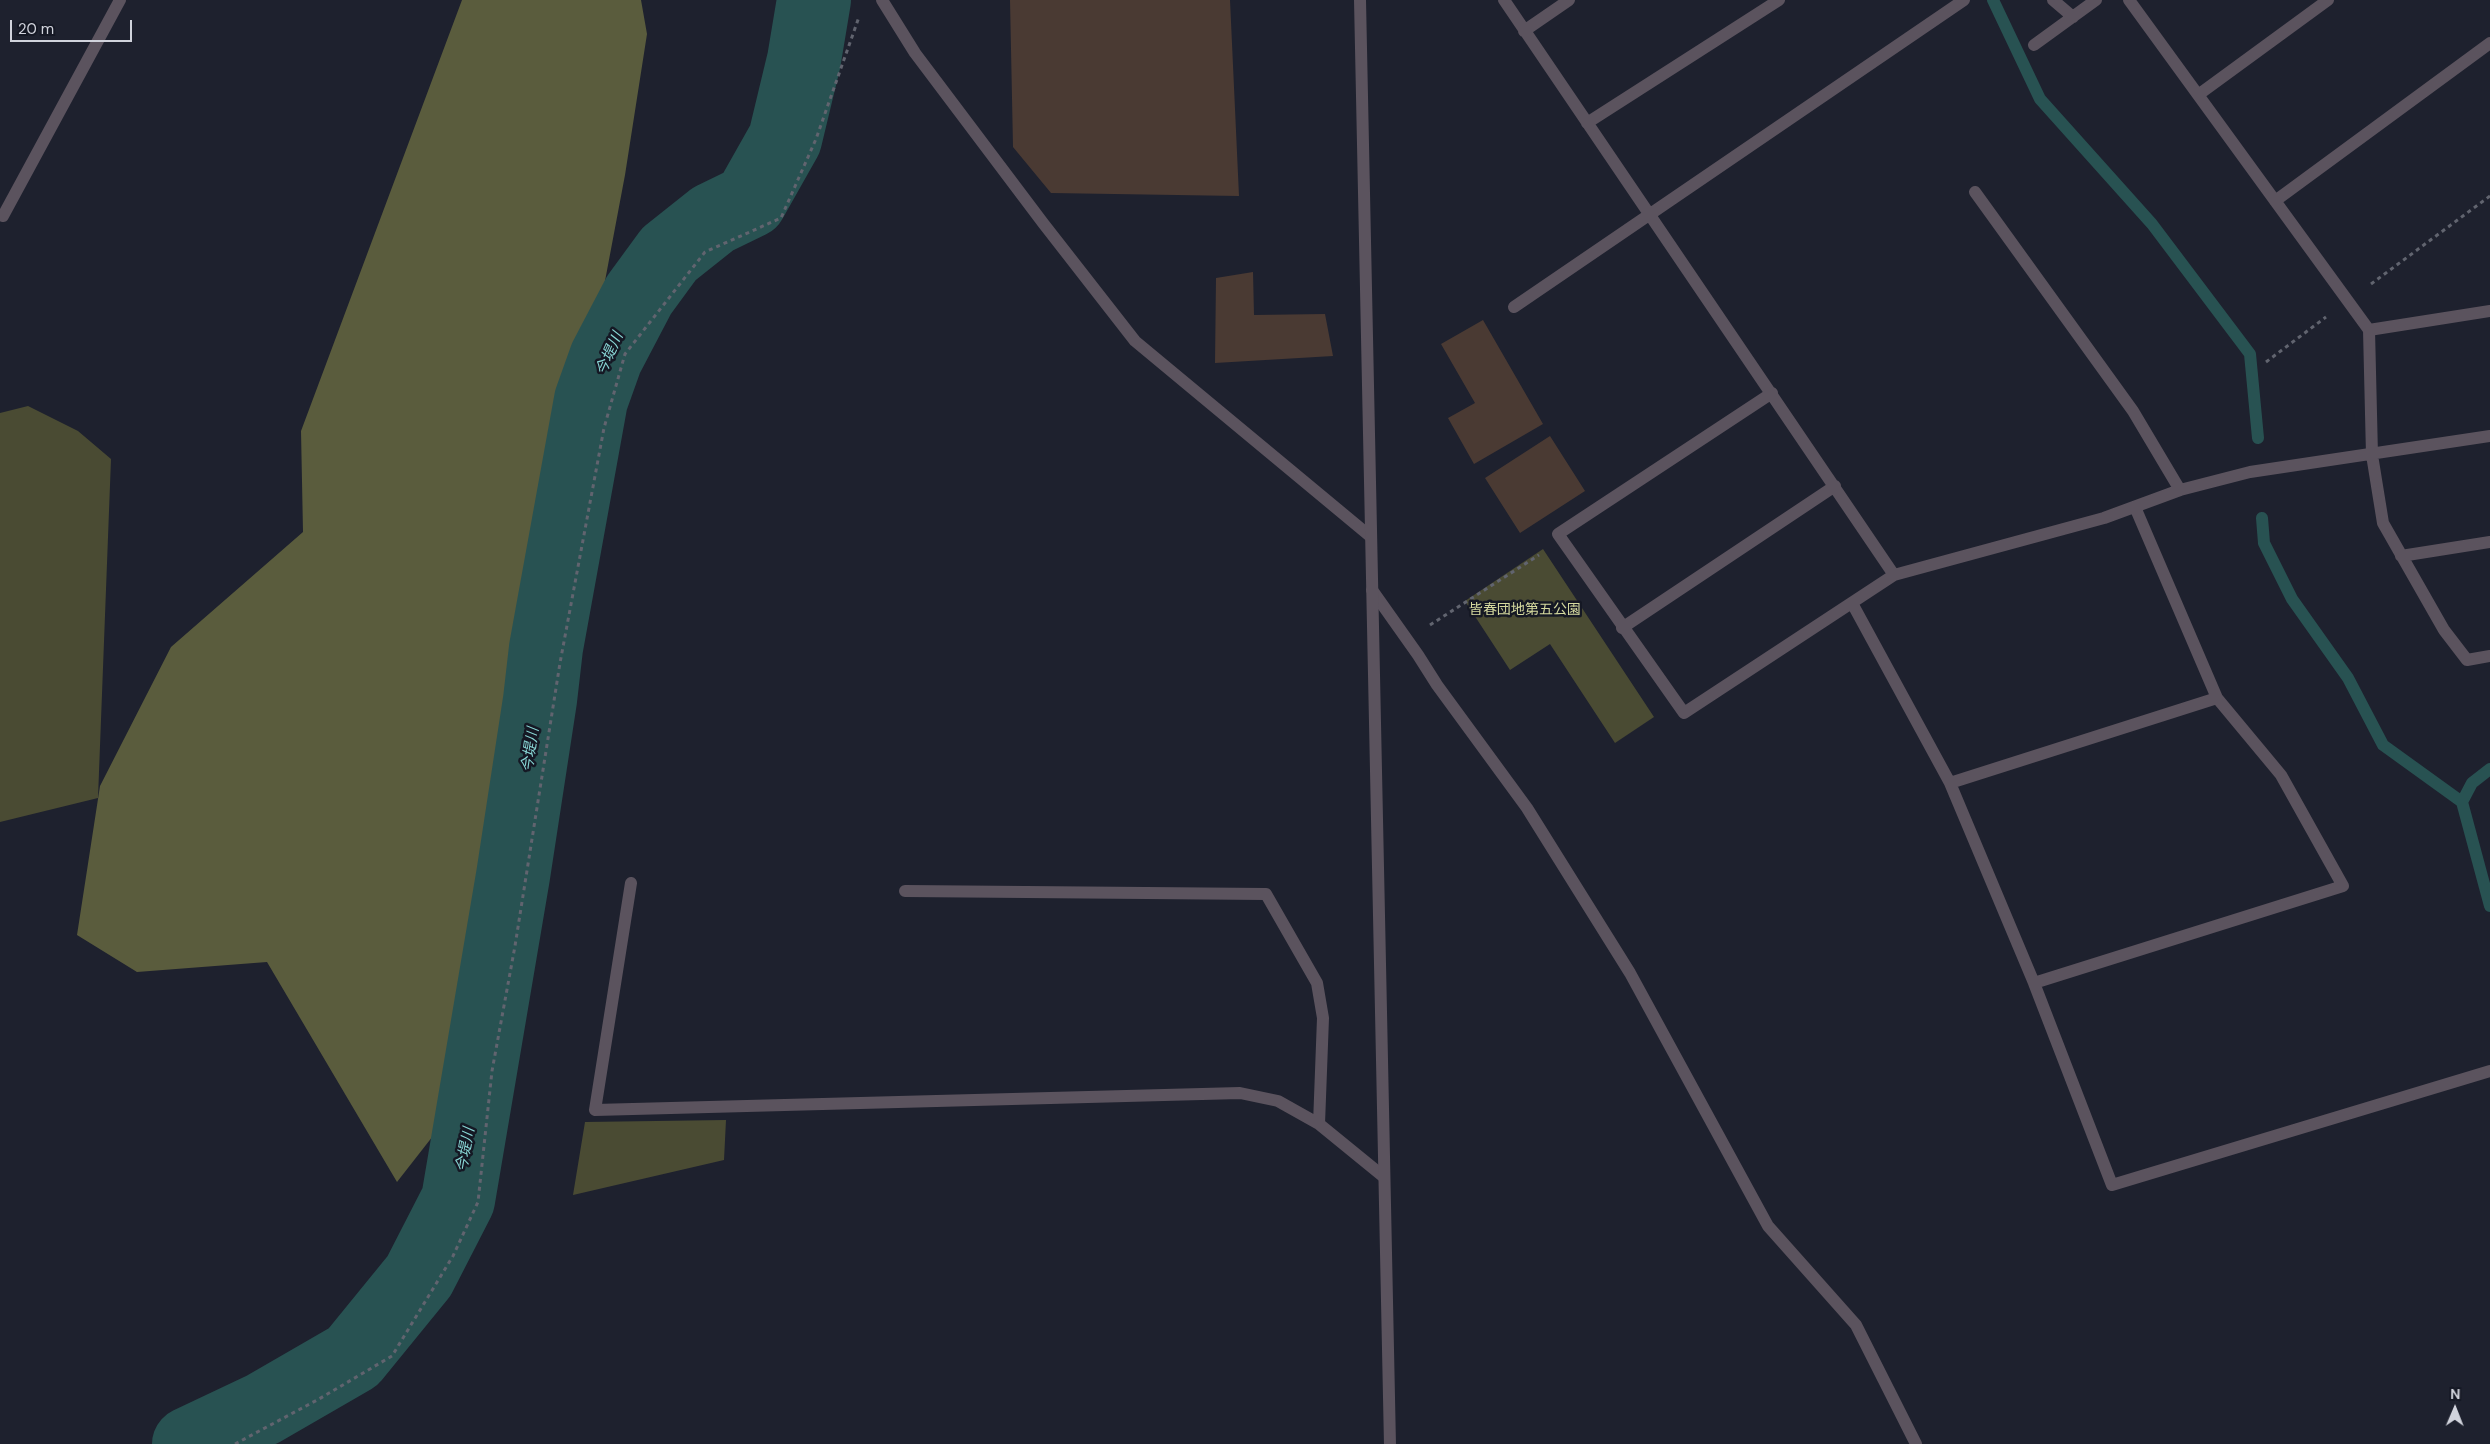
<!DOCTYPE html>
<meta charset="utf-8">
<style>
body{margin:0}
#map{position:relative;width:2490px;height:1444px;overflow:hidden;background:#1e212e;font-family:"DM Sans",sans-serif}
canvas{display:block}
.north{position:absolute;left:2430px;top:1384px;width:50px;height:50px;-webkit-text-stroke:4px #151824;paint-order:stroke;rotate:1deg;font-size:14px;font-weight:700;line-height:20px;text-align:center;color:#d1d3dc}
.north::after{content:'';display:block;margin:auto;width:18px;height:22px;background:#d1d3dc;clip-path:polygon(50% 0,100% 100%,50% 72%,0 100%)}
.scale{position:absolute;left:10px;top:20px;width:122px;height:22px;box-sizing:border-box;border:2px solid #d1d3dc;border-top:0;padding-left:6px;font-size:15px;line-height:18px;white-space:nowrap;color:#d1d3dc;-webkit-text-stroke:4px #151824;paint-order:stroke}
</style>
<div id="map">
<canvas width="2490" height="1444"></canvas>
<div class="north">N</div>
<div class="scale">20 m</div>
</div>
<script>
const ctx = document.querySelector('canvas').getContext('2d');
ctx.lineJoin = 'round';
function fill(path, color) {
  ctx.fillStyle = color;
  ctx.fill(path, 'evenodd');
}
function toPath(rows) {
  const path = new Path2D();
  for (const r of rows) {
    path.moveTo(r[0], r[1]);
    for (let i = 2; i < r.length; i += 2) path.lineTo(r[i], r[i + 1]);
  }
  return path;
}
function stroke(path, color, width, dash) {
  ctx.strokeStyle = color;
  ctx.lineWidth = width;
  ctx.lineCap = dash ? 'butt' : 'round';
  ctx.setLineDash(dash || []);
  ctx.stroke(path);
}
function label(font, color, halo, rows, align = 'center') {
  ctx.font = font + ' "DM Sans","Noto Sans JP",sans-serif';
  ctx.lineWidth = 5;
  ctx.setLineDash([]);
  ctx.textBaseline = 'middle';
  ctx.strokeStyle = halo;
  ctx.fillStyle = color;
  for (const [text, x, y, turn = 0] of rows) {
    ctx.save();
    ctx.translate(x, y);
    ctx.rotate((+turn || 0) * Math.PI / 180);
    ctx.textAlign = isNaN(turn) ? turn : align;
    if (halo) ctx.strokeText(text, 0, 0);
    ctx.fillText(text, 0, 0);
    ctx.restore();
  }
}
fill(toPath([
 [28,406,78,431,111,459,98,798,0,822,0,413],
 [1543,549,1654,717,1615,743,1550,644,1510,670,1465,601],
 [726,1120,724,1160,573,1195,585,1122]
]), '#4a4b33');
fill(toPath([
 [462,0,641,0,647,34,625,175,447,1118,397,1182,267,962,137,972,77,935,100,786,171,647,303,532,301,431]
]), '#5a5c3d');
stroke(toPath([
 [1993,0,2040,99,2152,224,2250,354,2258,438],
 [2262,518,2264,543,2292,599,2348,678,2383,745,2462,802],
 [2490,769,2472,783,2462,802,2490,906]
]), '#285252', 12);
stroke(toPath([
 [189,1444,263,1409,353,1357,419,1276,458,1200,513,876,540,700,546,648,591,400,606,358,639,295,669,254,713,219,750,201,785,139,804,60,814,0]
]), '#285252', 74);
fill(toPath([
 [1010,0,1230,0,1239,196,1051,193,1013,147],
 [1253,272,1254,315,1325,314,1333,356,1215,363,1216,278],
 [1483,320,1543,424,1474,464,1448,418,1475,403,1441,344],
 [1550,436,1585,491,1520,533,1485,478]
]), '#4a3a33');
stroke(toPath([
 [2371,284,2490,196],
 [2266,362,2326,317],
 [1430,625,1539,555],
 [235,1444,319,1399,392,1356,453,1256,478,1202,492,1071,515,946,560,663,604,428,625,354,705,252,781,218,816,139,859,17]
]), '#61646f', 3, [4, 4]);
stroke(toPath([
 [882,0,915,53,1043,223,1135,341,1371,537],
 [1504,0,1894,575],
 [2053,0,2073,17],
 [2129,0,2369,330,2372,455,2383,523,2444,630,2467,660,2490,656],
 [1524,31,1569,0],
 [2034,45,2096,0],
 [2198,95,2328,0],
 [1587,123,1779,0],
 [1975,192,2133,411,2180,490],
 [2275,201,2490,43],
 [0,215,3,216,120,0],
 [1514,307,1964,0],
 [2369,330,2490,311],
 [1772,393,1558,534,1684,713,1894,575,2104,518,2180,490,2250,472,2490,436],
 [2401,556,2490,542],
 [1372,590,1418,655,1437,685,1527,808,1630,973,1768,1226,1856,1325,1916,1444],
 [1852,603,1950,783,2034,983,2112,1185,2490,1071],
 [1622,628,1835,486],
 [1950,783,2217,698],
 [631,883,595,1110,1240,1093,1278,1101,1319,1124,1384,1177],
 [905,891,1266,894,1317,983,1323,1018,1319,1124],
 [2034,983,2343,886,2281,775,2217,698,2135,507]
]), '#5b535e', 12);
stroke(toPath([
 [1360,0,1390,1444]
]), '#5b535e', 12);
label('14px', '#d6da9f', '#151824', [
 ["皆春団地第五公園",1525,610]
]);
label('italic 15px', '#89d7d6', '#151824', [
 ["今堤川",610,354,-66],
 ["今堤川",531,750,-82],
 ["今堤川",466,1150,-80]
]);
</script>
